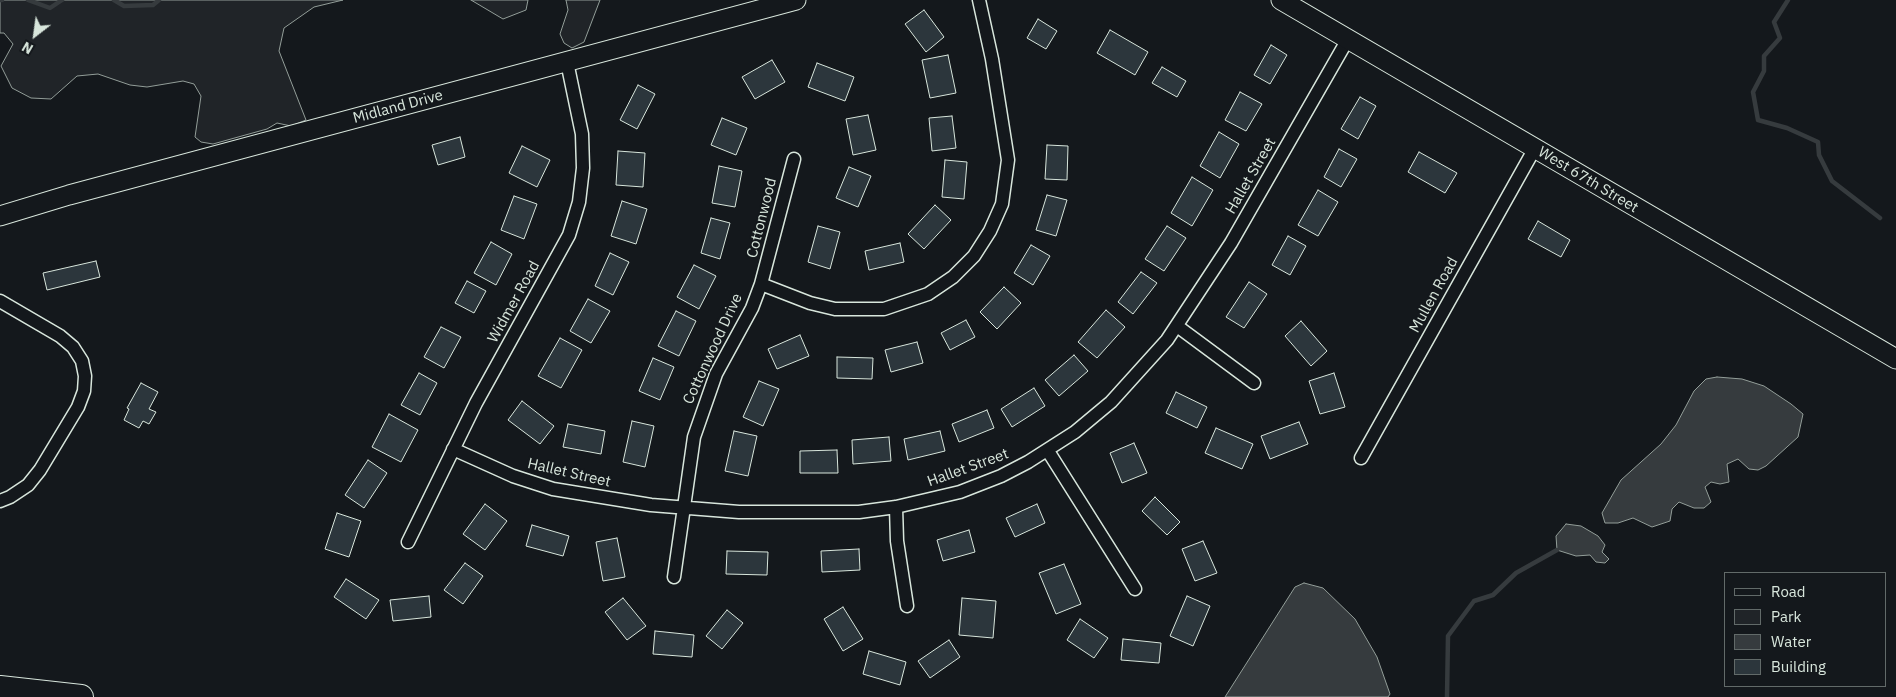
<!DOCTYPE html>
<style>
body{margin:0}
#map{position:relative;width:1896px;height:697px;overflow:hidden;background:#14181c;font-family:"IBM Plex Sans",sans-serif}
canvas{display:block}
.legend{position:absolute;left:1724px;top:572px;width:162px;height:115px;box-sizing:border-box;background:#14181c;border:1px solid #626a69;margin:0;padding:6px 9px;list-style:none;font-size:15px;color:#d8e6dc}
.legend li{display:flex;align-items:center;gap:10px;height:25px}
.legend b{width:25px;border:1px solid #626a69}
.north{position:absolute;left:10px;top:10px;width:50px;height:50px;-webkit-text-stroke:4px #14181c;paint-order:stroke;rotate:210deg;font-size:14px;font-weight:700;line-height:20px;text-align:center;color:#d8e6dc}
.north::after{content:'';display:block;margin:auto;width:18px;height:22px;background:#d8e6dc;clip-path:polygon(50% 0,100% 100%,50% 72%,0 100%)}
</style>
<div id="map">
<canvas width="1896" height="697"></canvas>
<ul class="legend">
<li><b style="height:6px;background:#14181c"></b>Road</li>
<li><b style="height:14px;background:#202428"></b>Park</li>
<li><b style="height:14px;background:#363b3e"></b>Water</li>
<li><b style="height:14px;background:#2c363c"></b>Building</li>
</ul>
<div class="north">N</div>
</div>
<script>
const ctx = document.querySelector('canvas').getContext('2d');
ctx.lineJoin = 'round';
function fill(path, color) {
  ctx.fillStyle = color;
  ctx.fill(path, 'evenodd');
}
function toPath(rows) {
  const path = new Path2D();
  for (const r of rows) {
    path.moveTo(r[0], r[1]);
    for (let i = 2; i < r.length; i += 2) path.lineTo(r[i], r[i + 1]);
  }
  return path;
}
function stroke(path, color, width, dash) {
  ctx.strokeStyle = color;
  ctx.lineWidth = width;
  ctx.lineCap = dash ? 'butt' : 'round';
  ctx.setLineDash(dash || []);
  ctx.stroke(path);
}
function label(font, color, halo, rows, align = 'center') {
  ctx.font = font + ' "IBM Plex Sans",sans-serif';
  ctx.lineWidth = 4;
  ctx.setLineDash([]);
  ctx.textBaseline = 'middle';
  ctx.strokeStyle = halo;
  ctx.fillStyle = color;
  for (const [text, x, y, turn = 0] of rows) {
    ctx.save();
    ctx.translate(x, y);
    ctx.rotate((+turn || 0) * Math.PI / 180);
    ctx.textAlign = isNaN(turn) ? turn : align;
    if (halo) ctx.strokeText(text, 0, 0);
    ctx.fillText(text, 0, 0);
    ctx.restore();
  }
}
const green = toPath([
 [0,0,343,0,314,7,284,28,279,51,306,120,291,126,277,123,267,129,213,144,201,142,195,137,201,96,194,84,183,81,147,87,130,85,98,74,77,76,51,99,31,98,12,88,1,66,13,44,4,33,0,33,0,0],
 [471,0,528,0,526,10,503,19,471,0],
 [566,0,600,0,584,42,572,48,564,43,560,34,568,10,566,0]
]);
fill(green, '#202428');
stroke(green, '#939e99', 1);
const water = toPath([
 [1717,377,1742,379,1764,386,1791,404,1803,414,1798,437,1766,466,1758,470,1749,469,1738,459,1727,464,1729,482,1720,484,1711,482,1705,487,1711,502,1704,508,1694,508,1679,502,1672,509,1670,521,1652,527,1633,518,1618,523,1605,523,1602,513,1621,480,1661,444,1676,425,1694,391,1706,379,1717,377],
 [1566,524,1581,526,1598,536,1605,545,1602,552,1609,559,1605,563,1596,562,1590,555,1576,556,1557,550,1556,536,1566,524],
 [1304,583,1323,588,1355,619,1377,657,1390,694,1388,697,1225,697,1295,587,1304,583]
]);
fill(water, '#363b3e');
stroke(water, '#939e99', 1);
stroke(toPath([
 [0,0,2,0],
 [28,0,50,8,62,0],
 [114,0,124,6,153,5,159,0],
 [1788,0,1774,22,1780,38,1764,56,1764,71,1753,92,1758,120,1787,128,1818,142,1819,155,1832,181,1880,218],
 [1447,697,1448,636,1474,601,1493,595,1516,573,1557,550]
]), '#363b3e', 4.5);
const building = toPath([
 [924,10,944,37,926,52,905,24,924,10],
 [1038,19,1057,31,1046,49,1027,38,1038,19],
 [1110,30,1148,52,1135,75,1097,53,1110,30],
 [1271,45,1287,55,1270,84,1254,75,1271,45],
 [948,55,956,93,930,98,922,60,948,55],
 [772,60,785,82,755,99,742,77,772,60],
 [817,63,854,77,845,101,808,87,817,63],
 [1162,67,1186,81,1177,97,1152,83,1162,67],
 [638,85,655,94,637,129,620,120,638,85],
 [1240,92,1262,104,1246,131,1225,120,1240,92],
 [1360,97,1376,106,1358,139,1341,129,1360,97],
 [868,115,876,150,853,155,846,119,868,115],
 [952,116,956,148,932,151,929,118,952,116],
 [722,118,747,128,736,155,711,145,722,118],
 [1219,132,1239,144,1220,178,1200,166,1219,132],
 [460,137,465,157,438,165,432,145,460,137],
 [1047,145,1068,146,1067,180,1045,179,1047,145],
 [522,146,550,160,537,187,509,173,522,146],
 [1339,149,1357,159,1341,187,1324,177,1339,149],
 [618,151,645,153,643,187,616,185,618,151],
 [1419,152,1457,173,1445,193,1408,172,1419,152],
 [945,160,967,162,964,199,942,197,945,160],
 [719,166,742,171,735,207,712,203,719,166],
 [849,167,871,176,858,207,836,198,849,167],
 [1192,177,1213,190,1192,226,1171,213,1192,177],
 [1318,190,1338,202,1318,236,1298,225,1318,190],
 [1047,195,1067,200,1056,236,1036,230,1047,195],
 [514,196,537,204,524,239,501,230,514,196],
 [622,201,647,209,636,244,611,236,622,201],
 [935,205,951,220,924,249,908,234,935,205],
 [711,218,730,223,720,259,701,253,711,218],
 [1538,221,1570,240,1561,257,1528,239,1538,221],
 [818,226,840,232,830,269,808,262,818,226],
 [1167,226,1186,238,1164,271,1145,259,1167,226],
 [1288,236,1306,246,1290,275,1272,265,1288,236],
 [491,242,512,254,496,285,474,273,491,242],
 [900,243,904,262,869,270,865,251,900,243],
 [1031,245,1050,256,1033,285,1014,273,1031,245],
 [610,253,629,262,613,295,595,286,610,253],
 [96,261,100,277,47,290,43,273,96,261],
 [694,265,716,276,699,309,677,297,694,265],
 [1141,272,1157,283,1133,314,1118,302,1141,272],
 [467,281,486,291,474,313,455,303,467,281],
 [1249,282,1267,294,1244,328,1226,317,1249,282],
 [1004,287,1021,303,997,329,980,312,1004,287],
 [588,299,610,311,591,343,570,331,588,299],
 [1106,310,1125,327,1097,358,1078,342,1106,310],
 [676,311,696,321,679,356,658,346,676,311],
 [966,320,975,337,950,350,941,333,966,320],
 [1301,321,1327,351,1311,366,1285,336,1301,321],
 [441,327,461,337,444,368,424,357,441,327],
 [800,335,809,356,777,369,768,349,800,335],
 [560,338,582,350,561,388,538,376,560,338],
 [917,342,923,363,891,372,885,350,917,342],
 [1074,355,1088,371,1059,396,1045,380,1074,355],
 [837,357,873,358,872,379,837,378,837,357],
 [653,358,674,367,660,400,639,391,653,358],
 [419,373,437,383,420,415,401,405,419,373],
 [1334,373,1345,407,1320,414,1309,381,1334,373],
 [759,381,779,389,763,426,743,417,759,381],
 [141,383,158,392,149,409,156,412,149,424,143,421,139,428,124,420,129,409,127,408,141,383],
 [1034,388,1045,406,1012,427,1001,409,1034,388],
 [1176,392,1207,407,1197,428,1166,413,1176,392],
 [522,401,554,426,540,444,508,420,522,401],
 [987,410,994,428,959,442,952,424,987,410],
 [389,414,418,430,401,462,372,447,389,414],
 [632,421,654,426,645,467,623,462,632,421],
 [1299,422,1308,444,1270,459,1261,436,1299,422],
 [568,424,605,431,601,454,563,447,568,424],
 [1216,428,1253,444,1242,469,1205,453,1216,428],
 [734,431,757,436,748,476,725,471,734,431],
 [940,431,945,451,908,460,904,439,940,431],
 [889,437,891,461,853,464,852,440,889,437],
 [1134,443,1147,473,1122,483,1110,453,1134,443],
 [837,450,838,473,800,473,800,451,837,450],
 [368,460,387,473,364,508,345,495,368,460],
 [1155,497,1180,522,1167,535,1142,511,1155,497],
 [485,504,507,521,485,550,463,534,485,504],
 [1037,504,1045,523,1015,537,1006,518,1037,504],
 [337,513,361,521,349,557,325,549,337,513],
 [532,525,569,536,563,556,526,546,532,525],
 [969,530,975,552,943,561,937,540,969,530],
 [617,538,625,577,603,581,596,542,617,538],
 [1203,541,1217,573,1195,581,1182,549,1203,541],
 [859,549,860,570,822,572,821,551,859,549],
 [727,551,768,552,767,575,726,574,727,551],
 [465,563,483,576,463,604,444,590,465,563],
 [1064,564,1081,604,1056,614,1039,573,1064,564],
 [346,579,379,600,366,619,334,597,346,579],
 [429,596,431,617,393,621,390,600,429,596],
 [1187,596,1210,606,1193,646,1170,636,1187,596],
 [623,598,646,626,627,640,605,612,623,598],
 [962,598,996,601,993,638,959,635,962,598],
 [843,607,863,639,843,651,824,619,843,607],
 [727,610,743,623,722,649,706,636,727,610],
 [1080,619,1108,638,1094,658,1067,640,1080,619],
 [655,631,694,635,692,657,653,654,655,631],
 [1123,639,1161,643,1159,663,1121,660,1123,639],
 [949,640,960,657,930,678,918,661,949,640],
 [869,651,906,662,900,685,863,674,869,651]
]);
fill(building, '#2c363c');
stroke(building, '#d8e6dc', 1);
const street = toPath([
 [761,284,810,303,835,309,884,309,928,294,953,277,974,256,990,231,1002,204,1008,160,992,59,979,0],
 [0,301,60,336,73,347,82,361,85,376,84,391,78,407,40,470,28,485,10,497,0,501],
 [1177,326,1254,383],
 [453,449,513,476,553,489,651,505,739,512,859,512,896,507,960,492,1001,476,1028,462,1075,432,1111,402,1167,340,1231,243,1348,39],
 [1048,451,1135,589],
 [1361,458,1535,148],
 [896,507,897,541,907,606],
 [408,542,476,403,569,235,579,202,583,168,582,134,567,62],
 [674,577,694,437,716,374,752,308,761,284,794,159]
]);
const secondary = toPath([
 [1281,0,1896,359],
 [0,216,69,195,796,0]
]);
const highway = toPath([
 [0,688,81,697]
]);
stroke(street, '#d8e6dc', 15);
stroke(secondary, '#d8e6dc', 21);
stroke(highway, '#d8e6dc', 26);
stroke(street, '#14181c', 12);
stroke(secondary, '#14181c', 19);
stroke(highway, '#14181c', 24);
label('15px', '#d8e6dc', '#14181c', [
 ["Midland Drive",398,107,-15],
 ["Hallet Street",1251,176,-60],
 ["West 67th Street",1588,180,31],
 ["Cottonwood",762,218,-76],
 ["Mullen Road",1434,295,-61],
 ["Widmer Road",514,302,-61],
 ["Cottonwood Drive",713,349,-65],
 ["Hallet Street",968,468,-20],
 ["Hallet Street",569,473,13]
]);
</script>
